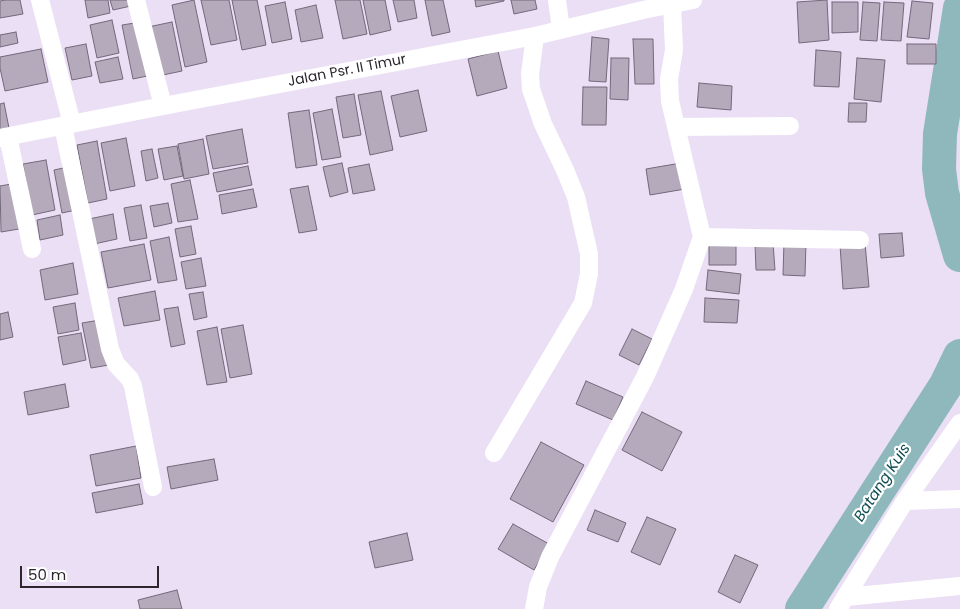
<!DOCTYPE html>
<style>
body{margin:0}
#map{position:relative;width:960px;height:609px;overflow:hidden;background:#ebdff5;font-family:Poppins,sans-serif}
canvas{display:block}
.scale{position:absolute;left:20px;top:566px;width:139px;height:22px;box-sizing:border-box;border:2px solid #2b262e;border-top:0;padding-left:6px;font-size:15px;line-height:18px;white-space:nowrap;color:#2b262e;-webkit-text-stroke:4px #fff;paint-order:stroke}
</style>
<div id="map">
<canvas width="960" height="609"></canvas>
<div class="scale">50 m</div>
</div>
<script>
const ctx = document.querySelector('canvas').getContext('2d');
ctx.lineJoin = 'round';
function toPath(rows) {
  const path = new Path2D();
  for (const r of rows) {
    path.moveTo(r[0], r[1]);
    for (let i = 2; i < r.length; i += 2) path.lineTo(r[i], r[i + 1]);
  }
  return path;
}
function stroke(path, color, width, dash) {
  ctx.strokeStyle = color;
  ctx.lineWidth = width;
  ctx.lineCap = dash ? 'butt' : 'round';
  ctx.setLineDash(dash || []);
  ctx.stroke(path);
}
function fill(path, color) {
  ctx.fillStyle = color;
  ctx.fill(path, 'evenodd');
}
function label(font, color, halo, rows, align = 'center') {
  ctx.font = font + ' Poppins,sans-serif';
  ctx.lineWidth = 4.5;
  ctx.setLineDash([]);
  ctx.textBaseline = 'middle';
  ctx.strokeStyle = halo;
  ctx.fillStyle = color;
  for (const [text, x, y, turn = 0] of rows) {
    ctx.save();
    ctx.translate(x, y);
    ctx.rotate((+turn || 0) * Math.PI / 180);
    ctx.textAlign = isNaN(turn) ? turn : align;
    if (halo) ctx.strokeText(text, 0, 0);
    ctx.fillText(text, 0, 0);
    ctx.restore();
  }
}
stroke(toPath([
 [960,8,940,134,939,169,942,193,960,255],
 [802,609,946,385,960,356]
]), '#8fb8bd', 34);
const building = toPath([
 [5,0,20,0,23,14,0,18,0,1,5,0],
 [85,0,108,0,110,13,88,18,85,0],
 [110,0,130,0,131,6,113,10,110,0],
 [194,0,207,62,185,67,172,5,194,0],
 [201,0,229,0,237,40,211,45,201,0],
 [232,0,257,0,266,45,242,50,232,0],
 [335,0,360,0,367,34,343,39,335,0],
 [363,0,385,0,391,30,370,35,363,0],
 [393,0,414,0,417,18,398,22,393,0],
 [425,0,443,0,450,32,432,36,425,0],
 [475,0,504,0,504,1,476,7,475,0],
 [511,0,535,0,537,9,514,14,511,0],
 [827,0,829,40,799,43,797,2,827,0],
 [912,1,933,3,929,39,907,37,912,1],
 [285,2,292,39,272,43,265,6,285,2],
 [832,2,858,2,858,32,832,33,832,2],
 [863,2,880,3,877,41,860,40,863,2],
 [884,2,904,3,901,41,881,40,884,2],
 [316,5,323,38,301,42,295,10,316,5],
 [112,20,119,53,97,58,90,25,112,20],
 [141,22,152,75,133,79,122,25,141,22],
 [172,22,182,71,158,76,148,27,172,22],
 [16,32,18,43,0,47,0,35,16,32],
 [592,37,609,39,606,82,589,81,592,37],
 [633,39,653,39,654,84,635,84,633,39],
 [86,44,92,76,72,80,65,48,86,44],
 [907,44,936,44,936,64,907,64,907,44],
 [41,49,48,82,5,91,0,68,0,57,41,49],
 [816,50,841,52,839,87,814,86,816,50],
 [498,51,507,88,477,96,468,59,498,51],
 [118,57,123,79,100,83,95,62,118,57],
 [611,58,629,58,628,100,610,99,611,58],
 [857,58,885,60,881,102,854,99,857,58],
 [699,83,732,86,731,110,697,107,699,83],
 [583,87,607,87,606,125,582,125,583,87],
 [418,90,427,131,400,137,391,96,418,90],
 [381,91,393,150,370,155,358,95,381,91],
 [354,94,361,135,343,138,336,97,354,94],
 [4,103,9,128,0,130,0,104,4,103],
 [849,103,867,103,866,122,848,122,849,103],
 [332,109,341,157,322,160,313,113,332,109],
 [309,110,317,165,296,168,288,113,309,110],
 [242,129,248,163,213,169,206,136,242,129],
 [126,138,135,186,110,191,101,143,126,138],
 [203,139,209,174,184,179,178,144,203,139],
 [97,141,107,199,88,203,77,145,97,141],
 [177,146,183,176,164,180,158,149,177,146],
 [152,149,158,178,146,181,141,151,152,149],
 [46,160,55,210,32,215,23,164,46,160],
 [342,163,348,192,330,197,323,167,342,163],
 [681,163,685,189,650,195,646,169,681,163],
 [369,164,375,190,353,194,348,168,369,164],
 [248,166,252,185,217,192,213,173,248,166],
 [68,167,76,210,62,213,54,170,68,167],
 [190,180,198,219,178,222,171,184,190,180],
 [17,183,25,228,1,232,0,186,17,183],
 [308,186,317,230,299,233,290,189,308,186],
 [253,189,257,207,222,214,219,195,253,189],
 [168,203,172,223,154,227,150,206,168,203],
 [141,205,147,238,130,241,124,208,141,205],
 [113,214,117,239,94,244,89,219,113,214],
 [60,215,63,235,40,240,37,220,60,215],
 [191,226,196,254,180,257,175,229,191,226],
 [902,233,904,256,881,258,879,234,902,233],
 [169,237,177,280,158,283,150,241,169,237],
 [784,242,806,243,805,276,783,275,784,242],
 [773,243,775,270,756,270,755,244,773,243],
 [865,243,869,287,843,289,840,245,865,243],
 [144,244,151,280,108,288,101,252,144,244],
 [709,244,736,244,736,265,709,265,709,244],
 [201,258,206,286,186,289,181,262,201,258],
 [73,263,78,294,45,300,40,270,73,263],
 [708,270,741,274,739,294,706,290,708,270],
 [155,291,160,320,124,326,118,298,155,291],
 [203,292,207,317,194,320,189,294,203,292],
 [705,298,739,300,737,323,704,322,705,298],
 [75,303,79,330,58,334,53,307,75,303],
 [178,307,185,344,171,347,164,309,178,307],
 [8,312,13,337,0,340,0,314,8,312],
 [100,320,109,365,91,368,82,323,100,320],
 [243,325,252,374,230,378,221,329,243,325],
 [217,327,227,382,207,385,197,331,217,327],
 [632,329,652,339,639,365,619,355,632,329],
 [81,333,86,360,63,365,58,337,81,333],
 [586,381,623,397,613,420,576,404,586,381],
 [65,384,69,407,28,415,24,392,65,384],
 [642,412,682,432,662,471,622,450,642,412],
 [541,442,584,465,553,522,510,499,541,442],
 [136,446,141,478,96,486,90,455,136,446],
 [214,459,218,480,171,489,167,467,214,459],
 [139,484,143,504,96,513,92,493,139,484],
 [595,510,626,523,618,542,587,530,595,510],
 [647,517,676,529,660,565,631,552,647,517],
 [513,524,549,544,534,570,498,549,513,524],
 [407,533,413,560,375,568,369,542,407,533],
 [735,555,758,565,740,603,718,592,735,555],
 [177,590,182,609,140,609,138,600,177,590]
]);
fill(building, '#b5a9bc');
stroke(building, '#74687b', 1);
stroke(toPath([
 [40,0,72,124],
 [136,0,163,106],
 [557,0,561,29],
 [63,126,110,349,116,364,130,379,133,386,153,487],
 [676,127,790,126],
 [8,137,32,249],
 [0,138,163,106,535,36,643,10,693,0],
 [702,237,860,240],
 [494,453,583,303,589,274,589,254,576,197,565,170,543,124,531,89,530,74,535,36],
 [905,501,960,499],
 [846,597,960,586],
 [534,609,538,587,550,557,645,377,684,289,702,237,670,101,669,79,674,50,672,4],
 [838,609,905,501,960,423]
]), '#fff', 18);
label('14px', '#2b262e', '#fff', [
 ["Jalan Psr. II Timur",347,71,-11]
]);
label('italic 15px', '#0f4d53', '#fff', [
 ["Batang Kuis",883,483,-57]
]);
</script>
